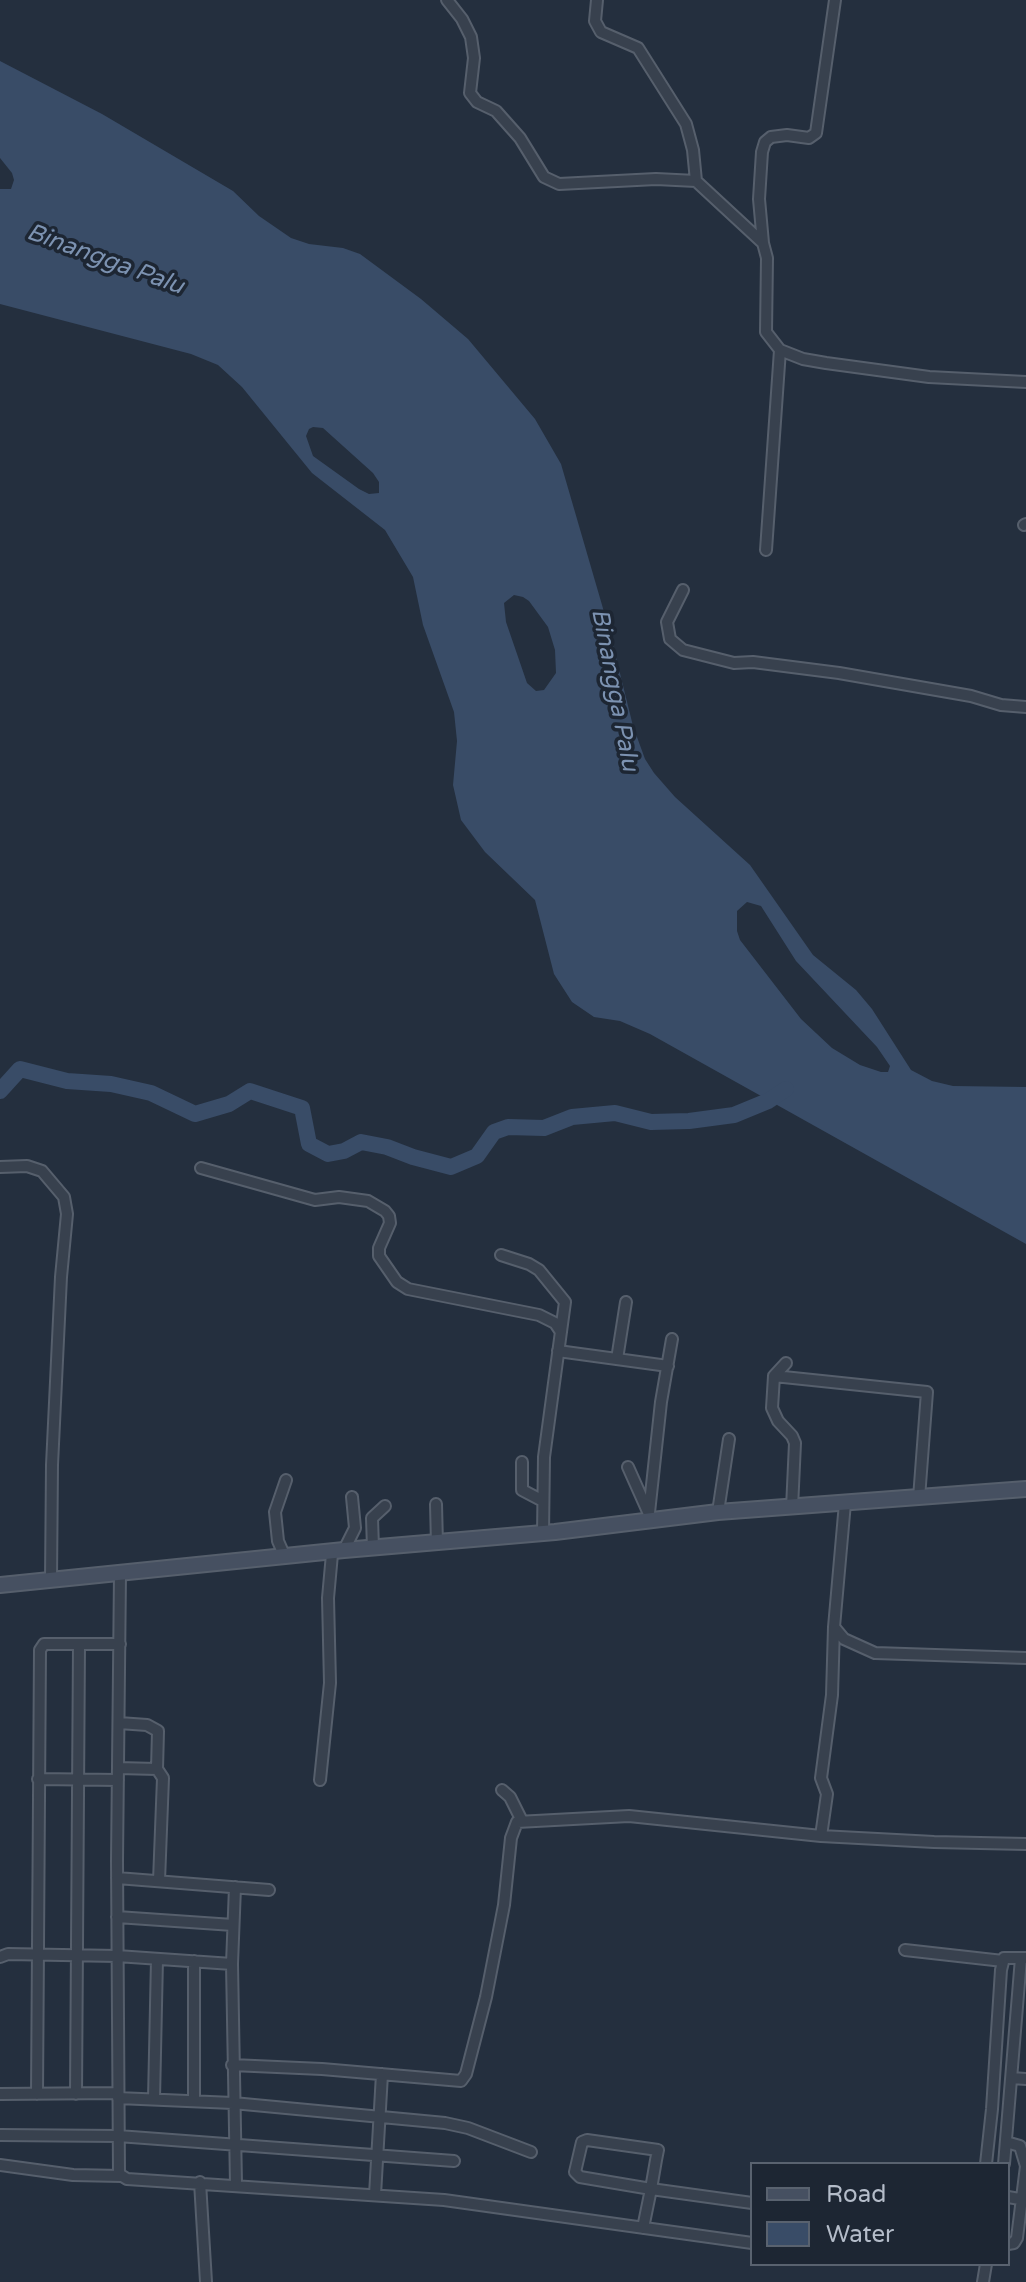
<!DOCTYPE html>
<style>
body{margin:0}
#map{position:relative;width:1026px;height:2282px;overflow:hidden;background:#242f3e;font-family:"Varela Round",sans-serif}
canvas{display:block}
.legend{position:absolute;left:750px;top:2162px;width:260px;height:104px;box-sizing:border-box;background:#1d2633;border:2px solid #59626f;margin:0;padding:10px 14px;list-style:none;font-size:24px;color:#b4bcc9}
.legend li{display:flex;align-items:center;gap:16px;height:40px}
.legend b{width:40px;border:2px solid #59626f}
</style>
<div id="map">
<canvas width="1026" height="2282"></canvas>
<ul class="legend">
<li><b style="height:10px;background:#465061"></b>Road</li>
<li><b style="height:22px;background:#394c67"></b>Water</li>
</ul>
</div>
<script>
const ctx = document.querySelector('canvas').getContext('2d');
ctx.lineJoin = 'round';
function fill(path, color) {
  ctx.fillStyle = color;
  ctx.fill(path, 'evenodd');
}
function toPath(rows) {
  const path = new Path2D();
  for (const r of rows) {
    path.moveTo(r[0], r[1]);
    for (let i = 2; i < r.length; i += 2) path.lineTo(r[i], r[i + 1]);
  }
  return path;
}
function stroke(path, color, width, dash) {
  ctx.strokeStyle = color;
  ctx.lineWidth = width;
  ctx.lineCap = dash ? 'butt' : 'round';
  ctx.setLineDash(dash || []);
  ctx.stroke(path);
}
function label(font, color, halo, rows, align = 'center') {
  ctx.font = font + ' "Varela Round",sans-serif';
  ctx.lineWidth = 7;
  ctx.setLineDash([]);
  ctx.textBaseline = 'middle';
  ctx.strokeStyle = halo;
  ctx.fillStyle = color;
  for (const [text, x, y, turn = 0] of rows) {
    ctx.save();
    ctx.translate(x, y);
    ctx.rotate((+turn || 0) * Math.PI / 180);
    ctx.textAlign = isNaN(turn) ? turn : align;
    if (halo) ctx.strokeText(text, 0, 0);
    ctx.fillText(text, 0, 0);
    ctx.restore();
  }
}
fill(toPath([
 [0,61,102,114,233,191,259,216,291,238,309,244,343,248,360,254,421,299,468,339,535,419,561,464,609,629,633,726,645,759,654,773,675,797,750,865,813,955,856,990,872,1009,911,1070,932,1081,953,1086,1026,1087,1026,1244,650,1034,620,1021,594,1017,572,1002,554,974,535,900,485,852,461,820,453,785,457,741,454,712,423,625,413,577,385,530,312,473,242,387,218,365,191,354,0,304,0,189,11,189,14,180,12,173,0,158],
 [313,427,323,428,373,473,379,482,379,493,369,494,359,489,313,456,306,436,309,429],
 [514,595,523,597,529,601,548,627,555,650,556,673,544,690,536,691,527,683,506,622,504,603],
 [747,902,761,906,796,961,877,1047,890,1066,888,1072,881,1072,860,1065,832,1048,801,1019,740,940,737,931,737,911]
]), '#394c67');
stroke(toPath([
 [0,1091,20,1069,67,1081,111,1084,151,1093,195,1114,229,1104,250,1091,302,1108,309,1144,328,1154,344,1151,361,1142,387,1147,413,1157,451,1167,477,1156,494,1132,508,1127,544,1128,572,1117,615,1113,651,1122,689,1121,734,1115,768,1101,786,1089]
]), '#394c67', 16);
const street = toPath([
 [447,0,462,19,471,37,474,58,470,93,477,102,496,111,520,138,544,177,559,184,656,179,696,181,763,243,767,258,766,332,780,350,803,359,826,363,929,377,1026,382],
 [597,0,595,21,601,32,638,48,686,124,693,150,696,181],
 [763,243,759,199,762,152,765,142,771,137,787,135,809,138,816,133,835,0],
 [1024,525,1026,524],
 [766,550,780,350],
 [683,590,667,622,670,639,683,650,734,663,753,662,839,673,971,696,1001,705,1026,707],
 [0,1167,27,1166,42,1171,64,1197,67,1214,61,1277,52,1465,51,1580],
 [201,1168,315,1200,339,1197,368,1201,385,1211,389,1216,390,1223,379,1248,379,1256,397,1282,408,1289,539,1315,555,1323,561,1332],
 [501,1255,529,1264,539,1270,565,1302,544,1457,543,1534],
 [558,1351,668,1366],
 [617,1359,626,1302],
 [786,1363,774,1376,772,1408,778,1421,792,1436,795,1443,792,1508],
 [774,1376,927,1392,919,1498],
 [522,1462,522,1490,543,1501],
 [628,1467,649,1514],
 [845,1503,834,1627,844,1639,875,1653,1026,1658],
 [436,1504,437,1544],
 [718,1512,729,1439],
 [648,1522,661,1402,672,1339],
 [373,1548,372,1518,385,1506],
 [344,1550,355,1528,352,1497],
 [285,1557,278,1541,275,1512,286,1480],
 [120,1574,117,1861,119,2174,127,2179,444,2200,752,2243],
 [119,1723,147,1725,158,1731,157,1769],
 [118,1768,157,1769,163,1778,159,1881],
 [38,1779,118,1780],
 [320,1780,330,1683,328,1598,332,1554],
 [502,1790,510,1797,522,1821],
 [821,1836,827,1794,821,1778,832,1695,834,1627],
 [117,1878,269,1890],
 [235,1887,232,1964,236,2184],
 [117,1917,233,1925],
 [905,1950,1003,1961],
 [0,1957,8,1954,117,1956,232,1964],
 [232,2065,322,2069,461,2081,466,2074,486,1997,504,1905,511,1838,517,1822,629,1816,821,1836,934,1842,1026,1844],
 [1012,2078,1026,2079],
 [0,2094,118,2093],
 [37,2094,40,1650,44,1644,120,1644],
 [76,2094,79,1644],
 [118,2098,233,2103,445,2123,468,2128,531,2152],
 [154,2099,157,1959],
 [194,2101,194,1961],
 [0,2135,118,2136,454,2161],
 [1006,2142,1020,2146,1026,2166,1017,2238,1014,2243,1008,2244],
 [986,2164,992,2109,1001,1970,1004,1958,1026,1958],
 [1004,2164,1021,1958],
 [0,2165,73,2175,121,2176],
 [200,2182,206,2282],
 [375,2195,382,2074],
 [1008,2197,1026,2200],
 [643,2228,651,2189,656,2160,658,2150,587,2140,582,2142,575,2172,580,2177,651,2189,752,2203],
 [983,2282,986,2264]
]);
const secondary = toPath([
 [0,1585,344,1550,555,1532,718,1512,1026,1489]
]);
stroke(street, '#565f6c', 14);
stroke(secondary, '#565f6c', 18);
stroke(street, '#38414e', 10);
stroke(secondary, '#465061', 14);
label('italic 24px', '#7c92b1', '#1d2633', [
 ["Binangga Palu",105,260,20],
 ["Binangga Palu",614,690,79]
]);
</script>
